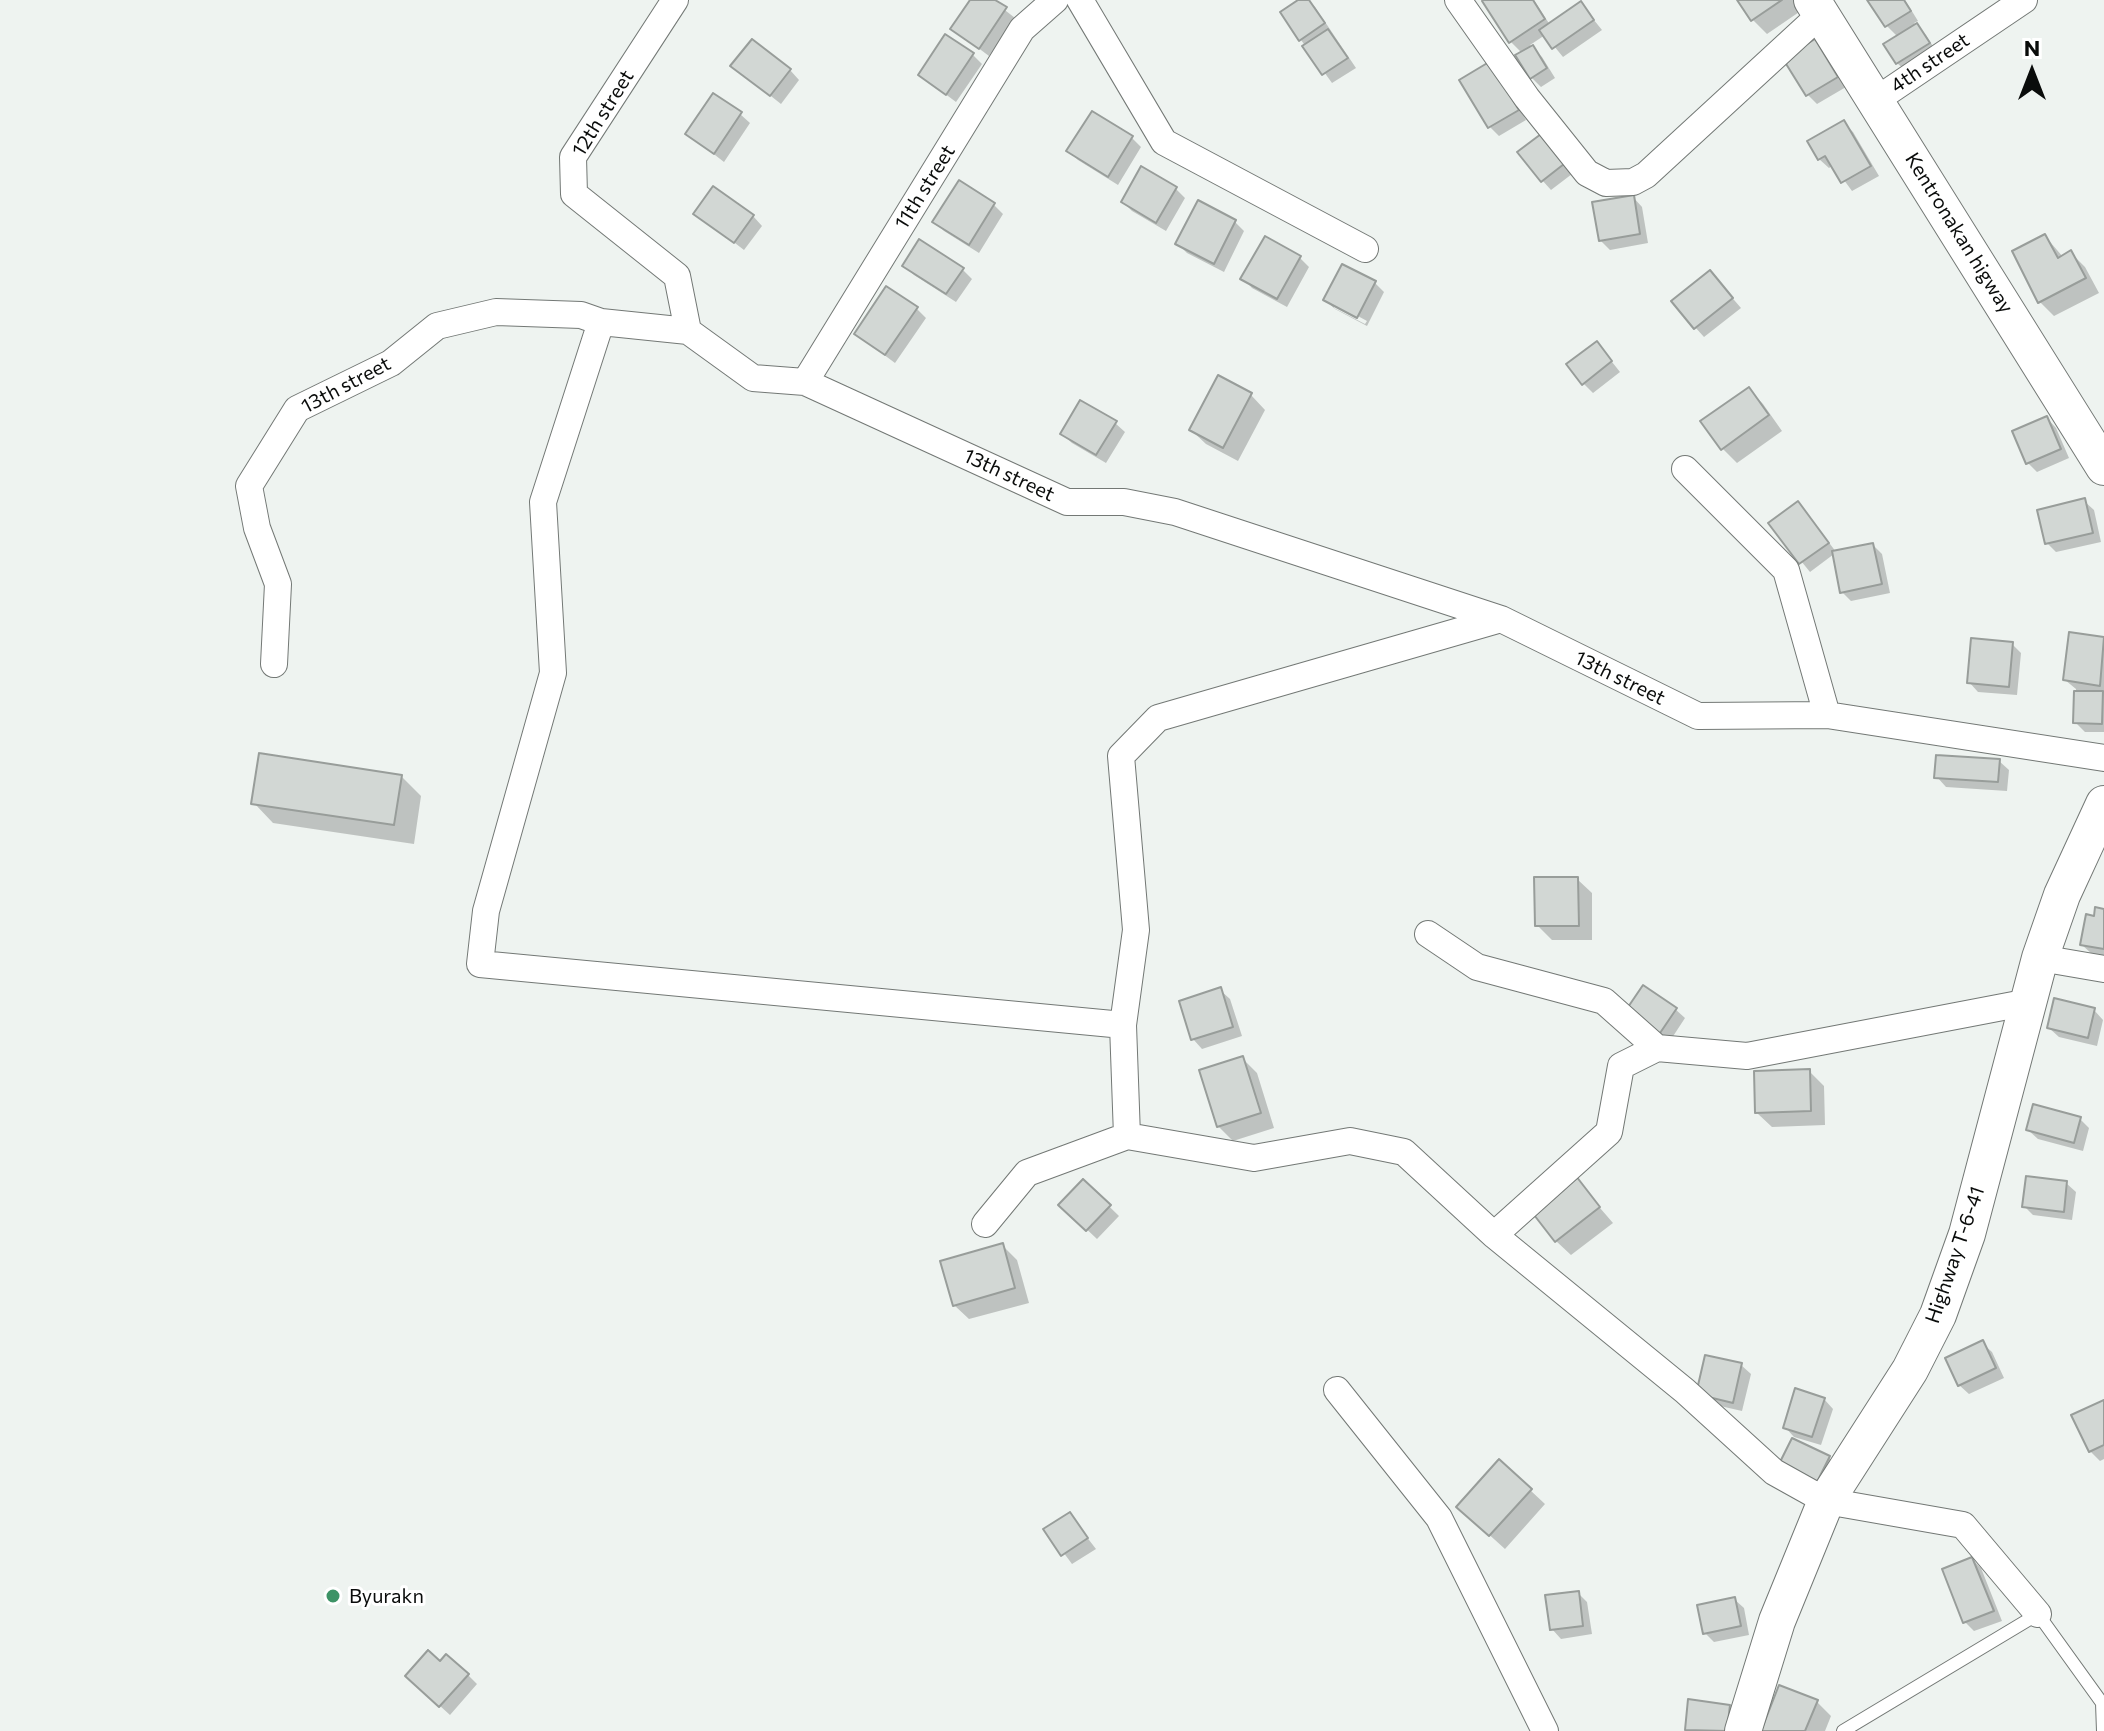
<!DOCTYPE html>
<style>
body{margin:0}
#map{position:relative;width:2104px;height:1731px;overflow:hidden;background:#eef3f0;font-family:Commissioner,sans-serif}
canvas{display:block}
.north{position:absolute;left:1992px;top:32px;width:80px;height:80px;-webkit-text-stroke:6px #fff;paint-order:stroke;rotate:0deg;font-size:22px;font-weight:700;line-height:32px;text-align:center;color:#0a0c0b}
.north::after{content:'';display:block;margin:auto;width:28px;height:36px;background:#0a0c0b;clip-path:polygon(50% 0,100% 100%,50% 72%,0 100%)}
</style>
<div id="map">
<canvas width="2104" height="1731"></canvas>
<div class="north">N</div>
</div>
<script>
const ctx = document.querySelector('canvas').getContext('2d');
ctx.lineJoin = 'round';
function fill(path, color) {
  ctx.fillStyle = color;
  ctx.fill(path, 'evenodd');
}
function toPath(rows) {
  const path = new Path2D();
  for (const r of rows) {
    path.moveTo(r[0], r[1]);
    for (let i = 2; i < r.length; i += 2) path.lineTo(r[i], r[i + 1]);
  }
  return path;
}
function stroke(path, color, width, dash) {
  ctx.strokeStyle = color;
  ctx.lineWidth = width;
  ctx.lineCap = dash ? 'butt' : 'round';
  ctx.setLineDash(dash || []);
  ctx.stroke(path);
}
function label(font, color, halo, rows, align = 'center') {
  ctx.font = font + ' Commissioner,sans-serif';
  ctx.lineWidth = 6;
  ctx.setLineDash([]);
  ctx.textBaseline = 'middle';
  ctx.strokeStyle = halo;
  ctx.fillStyle = color;
  for (const [text, x, y, turn = 0] of rows) {
    ctx.save();
    ctx.translate(x, y);
    ctx.rotate((+turn || 0) * Math.PI / 180);
    ctx.textAlign = isNaN(turn) ? turn : align;
    if (halo) ctx.strokeText(text, 0, 0);
    ctx.fillText(text, 0, 0);
    ctx.restore();
  }
}
fill(toPath([
 [972,0,992,0,1015,18,989,56,953,29],
 [1301,0,1308,0,1315,7,1356,68,1332,83,1301,40],
 [1487,0,1534,0,1550,25,1581,4,1602,30,1563,57,1545,35,1530,45,1542,57,1555,78,1541,87,1531,77,1522,53,1511,42],
 [1739,0,1804,0,1808,6,1767,34,1753,20],
 [1869,0,1905,0,1918,21,1914,23,1926,35,1937,53,1907,72,1897,63,1898,37,1887,26],
 [1815,42,1824,51,1846,87,1817,104,1808,95,1786,59],
 [973,55,982,64,956,102,920,75],
 [733,66,790,70,799,80,781,104],
 [1498,74,1526,120,1499,136,1490,127,1462,81],
 [740,114,750,123,724,162,688,134],
 [1844,123,1853,132,1879,176,1852,191,1833,165,1829,168,1819,159],
 [1540,137,1572,174,1551,190,1542,180],
 [1132,138,1141,147,1118,185,1078,160,1069,151],
 [959,183,994,205,1003,214,979,253,944,231,935,222],
 [1176,189,1185,198,1166,231,1132,211,1123,202],
 [1633,197,1642,207,1648,243,1610,250,1600,240],
 [696,213,753,216,762,226,744,250],
 [1235,222,1244,231,1224,272,1187,253,1178,244],
 [2045,236,2063,257,2071,253,2085,267,2099,293,2054,316,2040,302],
 [1300,258,1309,267,1287,307,1252,288,1243,278],
 [905,266,962,269,972,279,956,302,914,275],
 [1710,272,1741,308,1704,337,1695,327],
 [1375,283,1384,292,1367,326,1335,309,1325,300],
 [1334,303,1367,321,1365,324,1334,308],
 [916,308,926,318,895,363,856,334],
 [1597,343,1620,372,1593,393,1583,383],
 [1749,389,1763,404,1782,431,1737,463,1722,448],
 [1251,395,1265,410,1238,461,1206,444,1191,430],
 [2047,418,2056,428,2069,458,2037,472,2027,462],
 [1115,423,1125,432,1106,463,1072,443,1062,434],
 [2084,501,2094,510,2101,542,2056,552,2047,543],
 [1807,513,1836,552,1873,545,1882,554,1890,593,1851,601,1842,592,1834,554,1810,572,1771,524],
 [2071,634,2104,639,2104,732,2085,732,2075,722,2076,689,2065,680],
 [2012,644,2021,653,2017,695,1978,692,1969,682],
 [1999,761,2009,770,2007,791,1946,787,1937,777],
 [401,776,421,796,414,844,273,823,254,803],
 [1577,879,1592,893,1592,940,1552,940,1537,925],
 [2104,911,2104,956,2092,954,2082,945,2096,918],
 [1220,990,1230,999,1242,1036,1202,1049,1193,1039],
 [1675,1009,1685,1018,1668,1044,1636,1022],
 [2094,1010,2103,1020,2097,1046,2059,1037,2049,1028],
 [1243,1059,1257,1073,1274,1128,1233,1141,1218,1126],
 [1809,1071,1824,1086,1825,1125,1772,1127,1757,1113],
 [2080,1119,2089,1128,2083,1151,2038,1139,2028,1130],
 [1575,1179,1613,1223,1571,1255,1556,1241],
 [1083,1181,1119,1216,1097,1239,1061,1205],
 [2066,1183,2076,1192,2072,1220,2033,1215,2024,1206],
 [1002,1245,1017,1260,1029,1303,969,1319,954,1305],
 [1982,1343,1992,1352,2004,1378,1969,1394,1959,1385],
 [1741,1365,1751,1374,1742,1411,1707,1403],
 [1824,1399,1833,1409,1821,1445,1794,1437,1785,1427],
 [2104,1402,2104,1459,2100,1461,2090,1451],
 [1829,1458,1838,1467,1826,1492,1781,1465],
 [1530,1490,1545,1504,1505,1549,1474,1521],
 [1069,1514,1096,1549,1072,1564,1046,1529],
 [1972,1559,1981,1568,2002,1621,1974,1631,1965,1622],
 [1578,1593,1587,1602,1592,1634,1561,1639,1552,1629],
 [1734,1599,1744,1608,1749,1635,1714,1642,1705,1633],
 [440,1664,468,1675,477,1684,450,1715,417,1685],
 [1816,1701,1831,1716,1825,1731,1763,1731]
]), '#0003');
const building = toPath([
 [970,0,995,0,1007,7,979,49,950,29,970,0],
 [1298,0,1309,0,1325,23,1299,41,1280,12,1298,0],
 [1483,0,1533,0,1545,19,1509,43,1482,1,1483,0],
 [1737,0,1782,0,1751,21,1737,0],
 [1867,0,1904,0,1911,11,1885,27,1867,0],
 [1581,1,1594,20,1552,49,1539,30,1581,1],
 [1917,23,1930,43,1896,64,1883,44,1917,23],
 [1328,29,1348,58,1322,75,1302,46,1328,29],
 [945,34,974,53,946,95,918,75,945,34],
 [752,39,791,69,770,96,730,66,752,39],
 [1815,39,1838,77,1806,96,1783,59,1815,39],
 [1533,45,1547,68,1530,79,1515,55,1533,45],
 [1489,62,1519,110,1488,128,1459,80,1489,62],
 [713,93,742,112,714,154,685,134,713,93],
 [1092,111,1133,136,1108,177,1066,151,1092,111],
 [1844,120,1871,166,1841,183,1825,156,1818,160,1807,141,1844,120],
 [1541,134,1564,164,1541,182,1517,152,1541,134],
 [1141,166,1177,187,1156,223,1121,202,1141,166],
 [959,180,995,203,969,245,932,222,959,180],
 [713,186,754,215,734,243,693,214,713,186],
 [1634,195,1640,234,1599,241,1592,202,1634,195],
 [1198,200,1236,220,1214,264,1175,244,1198,200],
 [2045,234,2058,258,2071,250,2086,278,2038,303,2012,251,2045,234],
 [1265,236,1301,256,1277,299,1240,279,1265,236],
 [919,239,964,268,946,294,902,266,919,239],
 [1342,264,1376,281,1357,318,1323,300,1342,264],
 [1710,270,1733,298,1694,329,1671,301,1710,270],
 [886,286,918,307,885,355,854,334,886,286],
 [1597,341,1612,361,1582,385,1566,364,1597,341],
 [1218,375,1252,393,1223,448,1189,430,1218,375],
 [1749,387,1769,415,1721,450,1700,421,1749,387],
 [1080,400,1117,421,1096,455,1060,434,1080,400],
 [2047,416,2061,449,2026,464,2012,431,2047,416],
 [2085,498,2093,533,2045,544,2037,510,2085,498],
 [1798,501,1829,543,1799,564,1768,523,1798,501],
 [1873,543,1882,584,1840,593,1832,551,1873,543],
 [2069,632,2104,637,2100,686,2063,680,2069,632],
 [1971,638,2013,642,2009,687,1967,683,1971,638],
 [2074,691,2103,691,2102,724,2073,723,2074,691],
 [259,753,402,775,394,825,251,804,259,753],
 [1936,755,2000,759,1998,782,1934,778,1936,755],
 [1534,877,1578,877,1579,926,1535,926,1534,877],
 [2095,907,2104,909,2104,949,2080,945,2086,914,2094,916,2095,907],
 [1643,985,1677,1008,1658,1036,1624,1013,1643,985],
 [1221,987,1233,1027,1191,1040,1179,1001,1221,987],
 [2054,998,2095,1008,2088,1038,2047,1028,2054,998],
 [1243,1056,1261,1113,1217,1127,1199,1070,1243,1056],
 [1810,1069,1811,1111,1755,1113,1754,1071,1810,1069],
 [2033,1104,2081,1117,2074,1143,2026,1130,2033,1104],
 [1576,1176,1600,1207,1555,1242,1531,1211,1576,1176],
 [2026,1176,2067,1181,2064,1212,2022,1207,2026,1176],
 [1083,1179,1111,1205,1086,1231,1058,1205,1083,1179],
 [1003,1243,1015,1288,953,1306,940,1261,1003,1243],
 [1983,1340,1996,1368,1958,1386,1945,1358,1983,1340],
 [1705,1355,1742,1363,1733,1403,1696,1394,1705,1355],
 [1795,1388,1825,1398,1812,1437,1783,1428,1795,1388],
 [2104,1400,2104,1445,2089,1452,2071,1415,2104,1400],
 [1792,1438,1830,1456,1816,1484,1778,1466,1792,1438],
 [1499,1459,1532,1489,1489,1536,1456,1507,1499,1459],
 [1070,1512,1088,1538,1061,1556,1043,1529,1070,1512],
 [1972,1557,1994,1611,1963,1623,1942,1569,1972,1557],
 [1579,1591,1583,1626,1550,1630,1545,1595,1579,1591],
 [1735,1597,1741,1626,1703,1634,1697,1605,1735,1597],
 [428,1650,440,1661,446,1654,469,1674,439,1707,405,1676,428,1650],
 [1779,1685,1818,1700,1805,1731,1761,1731,1779,1685],
 [1688,1699,1730,1705,1727,1731,1685,1730,1688,1699]
]);
fill(building, '#d2d7d4');
stroke(building, '#989d9a', 2);
const lane = toPath([
 [1843,1731,2038,1614,2102,1703,2103,1731]
]);
const street = toPath([
 [675,0,573,157,574,194,677,276,688,331],
 [1080,0,1164,142,1365,249],
 [1458,0,1527,98,1587,173,1606,183,1633,182,1646,175,1821,14],
 [1876,100,2024,0],
 [601,322,543,502,553,673,486,911,480,964,1123,1025],
 [805,382,1022,29,1055,0],
 [1685,469,1786,570,1827,715],
 [274,664,278,584,257,528,249,486,297,409,391,363,437,326,496,312,581,315,601,322,688,331,753,378,805,382,1067,502,1124,502,1175,512,1501,619,1698,716,1827,715,2104,758],
 [1428,934,1477,967,1604,1001,1657,1048,1747,1056,2029,1002],
 [2040,958,2104,969],
 [1127,1136,1123,1025,1136,930,1121,756,1158,718,1501,619],
 [985,1224,1027,1173,1127,1136,1254,1158,1350,1141,1404,1152,1494,1235,1685,1391,1774,1472,1826,1501,1963,1525,2038,1614],
 [1494,1235,1609,1132,1621,1066,1657,1048],
 [1337,1390,1439,1518,1545,1731]
]);
const secondary = toPath([
 [1812,0,2104,467],
 [1743,1731,1777,1621,1826,1501,1910,1370,1938,1315,1967,1234,2040,958,2062,895,2104,804]
]);
stroke(lane, '#737875', 14);
stroke(street, '#737875', 28);
stroke(secondary, '#737875', 38);
stroke(lane, '#fff', 12);
stroke(street, '#fff', 26);
stroke(secondary, '#fff', 36);
for (const [x, y, r, color] of [
 [333,1596,8,"#3d9366"]
]) {
  const dot = new Path2D();
  dot.arc(x, y, r, 0, 2 * Math.PI);
  ctx.fillStyle = color;
  ctx.fill(dot);
  stroke(dot, '#fff', 3);
}
label('20px', '#0a0c0b', '#fff', [
 ["4th street",1930,63,-34],
 ["12th street",603,113,-58],
 ["11th street",925,187,-58],
 ["Kentronakan higway",1959,233,58],
 ["13th street",346,385,-28],
 ["13th street",1009,475,25],
 ["13th street",1620,678,26],
 ["Highway T-6-41",1955,1255,-71]
]);
label('20px', '#0a0c0b', '#fff', [
 ["Byurakn",349,1596]
], 'left');
</script>
